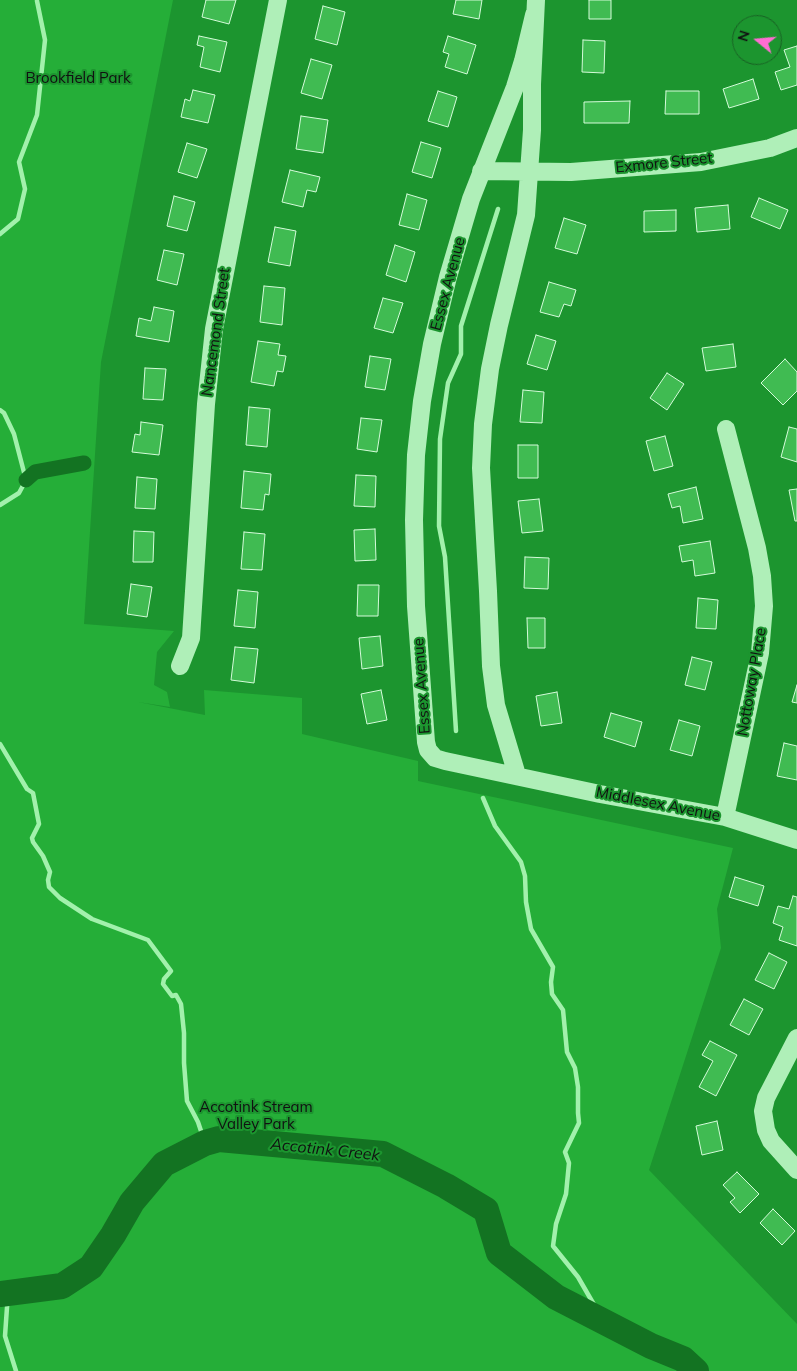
<!DOCTYPE html>
<style>
body{margin:0}
#map{position:relative;width:797px;height:1371px;overflow:hidden;background:#1c952f;font-family:Mulish,sans-serif}
canvas{display:block}
.north{position:absolute;left:732px;top:15px;width:50px;height:50px;box-sizing:border-box;background:#1c952f;border:1px solid #186023;border-radius:50%;rotate:287deg;font-size:14px;font-weight:700;line-height:20px;text-align:center;color:#111}
.north::after{content:'';display:block;margin:auto;width:18px;height:22px;background:#ff6dd3;clip-path:polygon(50% 0,100% 100%,50% 72%,0 100%)}
</style>
<div id="map">
<canvas width="797" height="1371"></canvas>
<div class="north">N</div>
</div>
<script>
const ctx = document.querySelector('canvas').getContext('2d');
ctx.lineJoin = 'round';
function fill(path, color) {
  ctx.fillStyle = color;
  ctx.fill(path, 'evenodd');
}
function toPath(rows) {
  const path = new Path2D();
  for (const r of rows) {
    path.moveTo(r[0], r[1]);
    for (let i = 2; i < r.length; i += 2) path.lineTo(r[i], r[i + 1]);
  }
  return path;
}
function stroke(path, color, width, dash) {
  ctx.strokeStyle = color;
  ctx.lineWidth = width;
  ctx.lineCap = dash ? 'butt' : 'round';
  ctx.setLineDash(dash || []);
  ctx.stroke(path);
}
function label(font, color, halo, rows, align = 'center') {
  ctx.font = font + ' Mulish,sans-serif';
  ctx.lineWidth = 4;
  ctx.setLineDash([]);
  ctx.textBaseline = 'middle';
  ctx.strokeStyle = halo;
  ctx.fillStyle = color;
  for (const [text, x, y, turn = 0] of rows) {
    ctx.save();
    ctx.translate(x, y);
    ctx.rotate((+turn || 0) * Math.PI / 180);
    ctx.textAlign = isNaN(turn) ? turn : align;
    if (halo) ctx.strokeText(text, 0, 0);
    ctx.fillText(text, 0, 0);
    ctx.restore();
  }
}
fill(toPath([
 [0,0,173,0,101,362,84,624,174,631,157,652,154,685,167,692,170,707,138,702,205,715,204,690,302,698,302,734,418,761,418,781,733,848,717,909,721,948,649,1170,797,1324,797,1371,0,1371]
]), '#25ae38');
stroke(toPath([
 [0,234,18,219,25,189,19,162,37,115,45,40,37,1],
 [0,410,4,413,14,434,26,480,19,493,0,505],
 [456,731,445,557,439,526,440,439,448,383,461,354,461,326,498,209],
 [0,744,27,789,33,793,39,824,32,838,33,842,43,856,50,872,48,880,49,887,60,898,92,919,148,940,171,971,164,979,163,984,172,996,176,995,181,1004,184,1033,184,1063,187,1101,198,1122,205,1143],
 [483,798,495,826,521,862,525,876,526,902,531,929,553,967,551,982,552,994,563,1010,567,1052,575,1068,578,1087,578,1113,579,1123,565,1152,569,1163,566,1194,556,1224,553,1246,578,1277,604,1322],
 [8,1293,5,1336,16,1371]
]), '#a2f1ac', 4.5);
stroke(toPath([
 [26,480,35,472,84,463]
]), '#137322', 15);
stroke(toPath([
 [0,1294,62,1286,91,1267,113,1235,132,1202,164,1164,205,1143,219,1139,383,1154,446,1186,486,1210,499,1253,556,1297,651,1346,683,1359,696,1371]
]), '#137322', 26);
const building = toPath([
 [206,0,236,0,229,24,202,17,206,0],
 [456,0,482,0,479,19,453,14,456,0],
 [589,0,611,0,611,19,589,19,589,0],
 [323,6,345,12,337,45,315,39,323,6],
 [199,36,227,42,220,72,200,67,204,47,197,45,199,36],
 [448,36,476,45,467,74,445,67,449,54,443,52,448,36],
 [583,40,605,41,604,73,582,72,583,40],
 [797,46,797,85,781,90,775,72,790,67,784,50,797,46],
 [311,59,332,65,322,99,301,93,311,59],
 [753,79,759,99,729,108,723,89,753,79],
 [193,90,215,95,208,123,181,117,185,99,190,101,193,90],
 [438,91,457,97,448,127,428,121,438,91],
 [666,91,699,91,699,114,665,114,666,91],
 [630,101,629,123,584,123,584,102,630,101],
 [301,116,328,120,323,153,296,149,301,116],
 [421,142,441,148,432,178,412,172,421,142],
 [187,143,207,149,197,178,178,172,187,143],
 [290,170,320,177,316,192,307,190,303,207,282,202,290,170],
 [407,194,427,200,419,230,399,225,407,194],
 [174,196,195,202,187,231,167,226,174,196],
 [759,198,788,210,780,229,751,217,759,198],
 [728,205,730,229,697,232,695,208,728,205],
 [676,210,676,231,644,232,644,211,676,210],
 [564,218,586,225,577,254,555,248,564,218],
 [275,227,296,231,290,266,268,262,275,227],
 [395,245,415,252,406,282,386,275,395,245],
 [164,250,184,254,177,285,157,280,164,250],
 [549,282,576,290,571,306,564,304,559,317,540,312,549,282],
 [264,286,285,288,282,325,260,322,264,286],
 [383,298,403,303,393,333,374,328,383,298],
 [154,307,174,311,169,342,136,336,139,318,151,321,154,307],
 [536,335,556,341,547,370,527,364,536,335],
 [258,341,280,344,278,355,286,356,283,372,277,371,274,386,251,382,258,341],
 [733,344,736,367,706,371,702,348,733,344],
 [370,356,391,359,385,390,365,387,370,356],
 [785,359,797,372,797,391,783,405,761,383,785,359],
 [145,368,166,369,163,400,143,399,145,368],
 [667,373,684,384,667,410,650,398,667,373],
 [523,390,544,392,542,423,520,422,523,390],
 [249,407,270,409,267,447,246,445,249,407],
 [361,418,382,420,377,452,357,449,361,418],
 [141,422,163,425,159,455,132,452,135,434,140,435,141,422],
 [789,427,797,429,797,462,781,457,789,427],
 [665,436,673,466,654,471,646,441,665,436],
 [518,445,538,445,538,478,518,478,518,445],
 [244,471,271,474,269,495,265,494,263,510,241,508,244,471],
 [356,475,376,476,375,507,354,506,356,475],
 [137,477,157,479,155,509,135,508,137,477],
 [696,487,703,519,683,523,680,506,672,508,668,494,696,487],
 [797,489,797,521,795,521,789,490,797,489],
 [539,499,543,531,522,533,518,501,539,499],
 [375,529,376,560,355,561,354,530,375,529],
 [134,531,154,532,153,562,133,562,134,531],
 [244,532,265,534,262,570,241,569,244,532],
 [710,541,715,573,695,576,693,560,682,562,679,546,710,541],
 [525,557,549,558,548,589,524,588,525,557],
 [131,584,152,587,147,617,127,614,131,584],
 [358,585,379,585,378,616,357,616,358,585],
 [238,590,258,592,255,628,234,626,238,590],
 [698,598,718,600,716,629,696,628,698,598],
 [527,618,545,618,545,648,528,648,527,618],
 [380,636,383,666,362,669,359,638,380,636],
 [235,647,258,649,254,683,231,680,235,647],
 [692,657,712,662,705,690,685,685,692,657],
 [797,685,797,703,792,702,797,685],
 [381,690,387,720,367,724,361,694,381,690],
 [557,692,562,723,541,726,536,696,557,692],
 [611,713,642,722,635,747,604,737,611,713],
 [679,720,700,726,692,756,670,750,679,720],
 [784,743,797,746,797,780,777,776,784,743],
 [735,877,764,886,758,906,729,897,735,877],
 [793,896,797,897,797,946,779,940,783,927,773,923,778,906,789,909,793,896],
 [769,953,787,962,774,989,755,980,769,953],
 [744,999,763,1009,749,1035,730,1025,744,999],
 [710,1041,737,1055,716,1096,699,1087,713,1061,702,1055,710,1041],
 [717,1121,723,1150,702,1155,696,1126,717,1121],
 [737,1172,759,1194,740,1213,730,1202,735,1198,723,1185,737,1172],
 [773,1209,795,1231,782,1245,760,1223,773,1209]
]);
fill(building, '#40bb52');
stroke(building, '#d5fbda', 1);
stroke(toPath([
 [534,15,523,61,515,87,471,199,448,277,432,344,422,401,416,455,414,520,416,606,426,742,428,750,435,758,445,761,600,794,725,817,797,840],
 [481,171,571,172,701,162,770,148,797,138],
 [180,666,191,638,206,404,214,329,278,0],
 [517,775,496,705,491,666,488,591,481,468,483,424,490,369,499,325,526,215,532,130,532,84,536,0],
 [725,817,760,653,764,606,762,576,757,548,726,429],
 [797,1038,766,1098,763,1111,766,1130,771,1141,797,1170]
]), '#afefb8', 18);
label('15px', '#111', '#1c952f', [
 ["Brookfield Park",78,78],
 ["Accotink Stream",256,1107],
 ["Valley Park",256,1124]
]);
label('15px', '#111', '#1c952f', [
 ["Exmore Street",664,163,-6],
 ["Essex Avenue",448,284,-75],
 ["Nancemond Street",216,332,-82],
 ["Nottoway Place",752,682,-80],
 ["Essex Avenue",422,686,-94],
 ["Middlesex Avenue",658,804,11]
]);
label('italic 16px', '#111', '#1c952f', [
 ["Accotink Creek",325,1150,6]
]);
</script>
